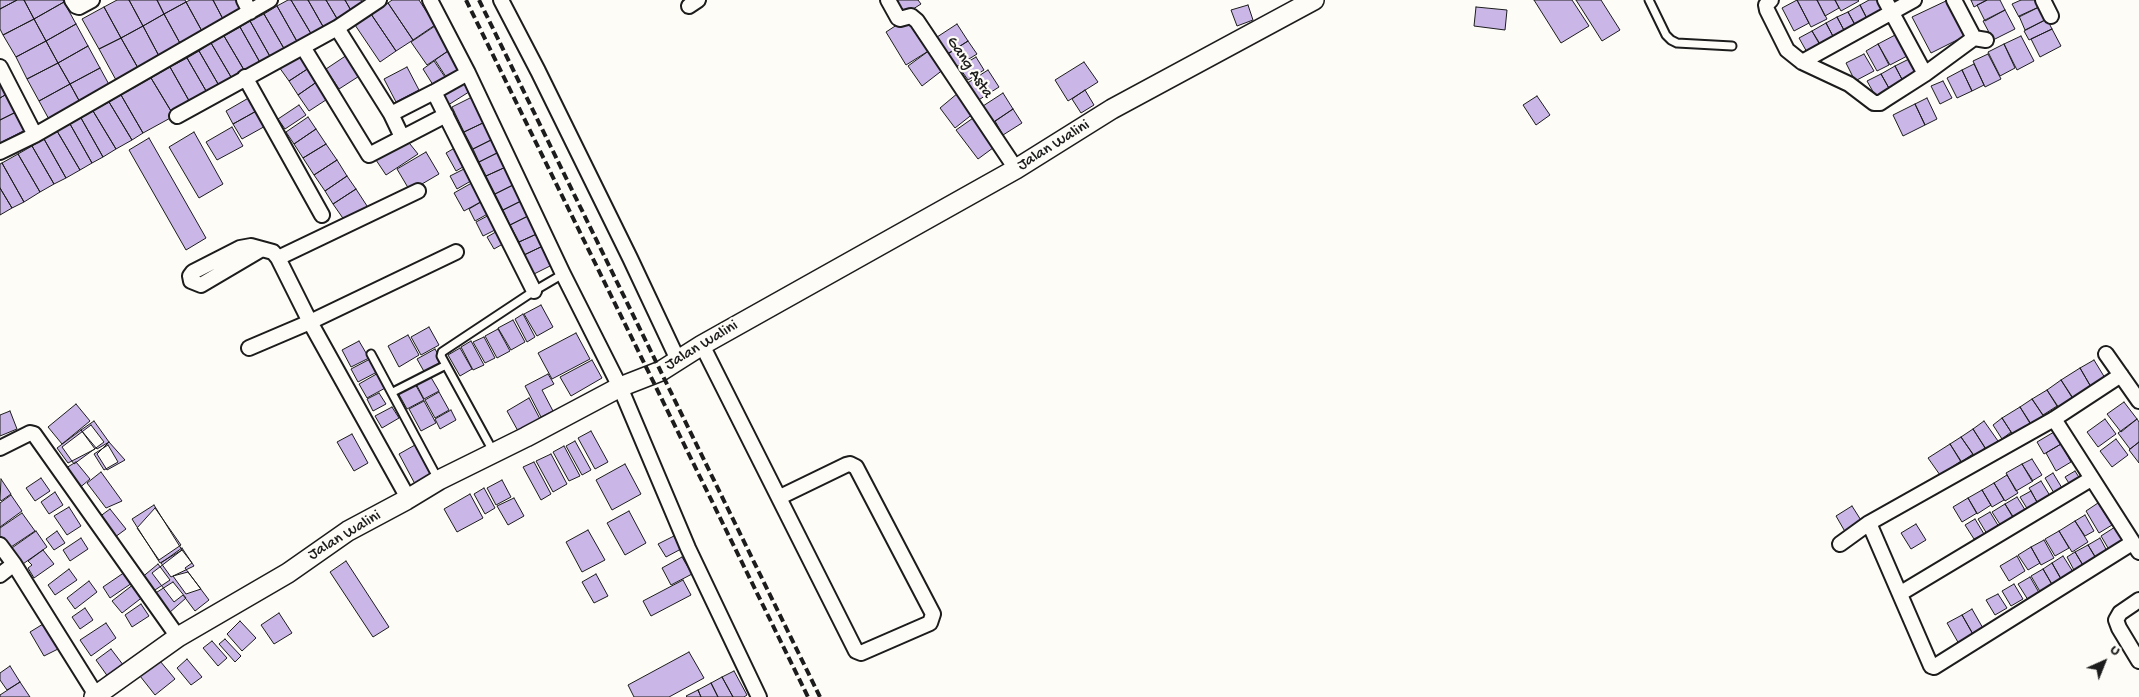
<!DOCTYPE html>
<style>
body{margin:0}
#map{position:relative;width:2139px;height:697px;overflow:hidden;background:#fdfcf7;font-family:"Gochi Hand",sans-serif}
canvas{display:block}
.north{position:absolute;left:2079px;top:637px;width:50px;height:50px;-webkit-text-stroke:4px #fdfcf7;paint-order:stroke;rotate:44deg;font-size:14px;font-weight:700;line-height:20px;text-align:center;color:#1c1c1c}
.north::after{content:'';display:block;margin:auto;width:18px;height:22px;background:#1c1c1c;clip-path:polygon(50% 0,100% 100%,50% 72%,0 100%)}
</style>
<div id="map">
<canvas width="2139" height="697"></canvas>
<div class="north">U</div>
</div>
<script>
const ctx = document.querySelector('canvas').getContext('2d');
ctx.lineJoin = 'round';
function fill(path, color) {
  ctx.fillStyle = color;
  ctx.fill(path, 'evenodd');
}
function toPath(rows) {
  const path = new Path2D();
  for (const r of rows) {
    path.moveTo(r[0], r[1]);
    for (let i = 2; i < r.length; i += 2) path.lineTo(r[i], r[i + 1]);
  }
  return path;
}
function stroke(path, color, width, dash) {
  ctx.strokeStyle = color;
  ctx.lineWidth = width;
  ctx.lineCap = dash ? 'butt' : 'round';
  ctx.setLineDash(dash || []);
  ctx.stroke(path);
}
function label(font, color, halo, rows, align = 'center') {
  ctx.font = font + ' "Gochi Hand",sans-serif';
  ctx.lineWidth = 4.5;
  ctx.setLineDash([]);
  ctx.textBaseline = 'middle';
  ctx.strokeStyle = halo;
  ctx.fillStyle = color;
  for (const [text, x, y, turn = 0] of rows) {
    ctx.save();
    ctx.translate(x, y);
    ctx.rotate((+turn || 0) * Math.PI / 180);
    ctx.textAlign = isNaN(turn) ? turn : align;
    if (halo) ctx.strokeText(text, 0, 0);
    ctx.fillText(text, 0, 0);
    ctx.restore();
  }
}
const building = toPath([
 [0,0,17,0,0,9,0,0],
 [17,0,24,0,34,19,3,35,0,29,0,9,17,0],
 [24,0,63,0,64,2,34,19,24,0],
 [117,0,129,0,143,26,121,38,104,7,117,0],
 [129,0,157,0,164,14,143,26,129,0],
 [157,0,185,0,186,2,164,14,157,0],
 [190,0,213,0,224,21,203,33,186,2,190,0],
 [213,0,241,0,246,9,224,21,213,0],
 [288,0,291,0,313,37,299,45,277,6,288,0],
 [291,0,308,0,325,30,313,37,291,0],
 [308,0,326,0,339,22,325,30,308,0],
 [326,0,345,0,353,14,339,22,326,0],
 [345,0,361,0,365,7,353,14,345,0],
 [392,0,419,0,435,25,413,40,388,3,392,0],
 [892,0,918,0,921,4,902,16,892,0],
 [1534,0,1572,0,1589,26,1561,43,1534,0],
 [1576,0,1601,0,1620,30,1602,41,1576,0],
 [1797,0,1809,23,1794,31,1782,8,1797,0],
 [1797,0,1817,0,1827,19,1811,27,1797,0],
 [1817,0,1835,0,1839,8,1825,16,1817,0],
 [1835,0,1858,0,1859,1,1841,11,1835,0],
 [1869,0,1879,0,1885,12,1868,21,1860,5,1869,0],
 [1948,0,1965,36,1931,53,1912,17,1948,0],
 [1971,0,1987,0,1974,7,1971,0],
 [1987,0,2000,0,2005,10,1985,21,1977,5,1987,0],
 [2021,0,2038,0,2041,6,2019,17,2012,4,2021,0],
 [64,2,76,24,46,41,34,19,64,2],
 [186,2,203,33,181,45,164,14,186,2],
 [388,3,413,40,396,51,371,14,388,3],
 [1248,5,1253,20,1237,26,1231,10,1248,5],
 [1860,5,1869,22,1857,29,1848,12,1860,5],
 [277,6,299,45,286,52,264,14,277,6],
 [2041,6,2047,19,2025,30,2019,16,2041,6],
 [104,7,121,38,99,49,82,19,104,7],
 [1476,7,1507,10,1505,30,1474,26,1476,7],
 [2005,10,2015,29,1993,40,1983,21,2005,10],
 [1848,12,1857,28,1846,34,1837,17,1848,12],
 [164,14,181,45,159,56,143,26,164,14],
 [264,14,286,52,272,60,250,21,264,14],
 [371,14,396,51,380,62,355,25,371,14],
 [909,17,930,50,906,65,886,32,909,17],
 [1837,17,1846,34,1835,40,1826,23,1837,17],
 [34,19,46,41,16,57,3,35,34,19],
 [2047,19,2052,29,2029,40,2024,31,2047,19],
 [250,21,272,60,262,66,240,27,250,21],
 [1826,23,1835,40,1822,47,1812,31,1826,23],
 [76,24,88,46,58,63,46,41,76,24],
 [957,24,968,41,945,56,934,39,957,24],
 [143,26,159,56,138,68,121,38,143,26],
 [435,26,451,49,427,65,411,42,435,26],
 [240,27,262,66,247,75,224,36,240,27],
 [2052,29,2061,46,2040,57,2031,39,2052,29],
 [1812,31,1821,47,1808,54,1799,38,1812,31],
 [1897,34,1909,55,1890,65,1878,44,1897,34],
 [224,36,247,75,234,82,211,43,224,36],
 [2021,36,2034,61,2017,70,2004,44,2021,36],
 [121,38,138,68,116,80,99,49,121,38],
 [46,41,58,63,27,79,16,57,46,41],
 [968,41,977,54,956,67,947,54,968,41],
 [211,43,234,82,221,89,199,51,211,43],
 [1878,44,1889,65,1877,71,1866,51,1878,44],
 [2004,44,2015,68,2000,76,1988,52,2004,44],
 [88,46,100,68,70,84,58,63,88,46],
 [451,49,463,69,448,80,435,60,451,49],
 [930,50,944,69,922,86,908,66,930,50],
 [199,51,221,89,209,96,187,58,199,51],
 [303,51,312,66,289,81,279,67,303,51],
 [350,53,364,73,339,89,326,69,350,53],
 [1864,54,1874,71,1855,81,1846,63,1864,54],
 [1988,54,2001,79,1985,87,1973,61,1988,54],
 [976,57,984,70,968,80,959,67,976,57],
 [187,58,209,96,192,106,170,67,187,58],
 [1909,59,1919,77,1905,85,1895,66,1909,59],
 [434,61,447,80,435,88,423,69,434,61],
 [1084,62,1098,82,1068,101,1055,80,1084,62],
 [58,63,70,84,39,101,27,79,58,63],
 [1974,64,1984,85,1972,91,1962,70,1974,64],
 [312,66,321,79,298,95,289,81,312,66],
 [1895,66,1904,83,1890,90,1881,74,1895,66],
 [170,67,192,106,174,116,151,78,170,67],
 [407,67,419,90,396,102,384,79,407,67],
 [100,68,112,90,82,106,70,84,100,68],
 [988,70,999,87,977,101,966,84,988,70],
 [1962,70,1972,91,1957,98,1947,78,1962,70],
 [1881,74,1890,90,1876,97,1867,81,1881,74],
 [0,76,10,92,0,98,0,76],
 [151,78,174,116,143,133,121,95,151,78],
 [321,79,332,96,309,111,298,95,321,79],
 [465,80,472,90,445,107,438,98,465,80],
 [1943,81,1952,98,1940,104,1931,86,1943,81],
 [70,84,82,106,51,123,39,101,70,84],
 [1085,90,1094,105,1081,113,1072,99,1085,90],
 [10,92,20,110,0,120,0,98,10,92],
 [958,93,974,113,955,128,940,108,958,93],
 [1003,93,1013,109,994,122,983,106,1003,93],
 [121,95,143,133,132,140,109,102,121,95],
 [252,96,260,109,233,124,226,111,252,96],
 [474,96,487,121,464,132,452,107,474,96],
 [1537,96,1550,115,1536,125,1523,105,1537,96],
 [1927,98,1937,119,1925,125,1915,104,1927,98],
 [109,102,132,140,116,149,93,111,109,102],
 [1915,104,1925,125,1903,136,1893,115,1915,104],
 [299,105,306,115,285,129,278,119,299,105],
 [260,109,269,124,242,139,233,124,260,109],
 [1013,109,1022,123,1003,135,995,121,1013,109],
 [20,110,29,128,0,143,0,120,20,110],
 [93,111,116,149,103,157,81,118,93,111],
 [976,116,997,145,978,159,956,130,976,116],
 [308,117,316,129,294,144,286,132,308,117],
 [81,118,103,157,92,163,70,124,81,118],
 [487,121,495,138,473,149,464,132,487,121],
 [70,124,92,163,80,170,57,131,70,124],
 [232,127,243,146,217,160,206,142,232,127],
 [316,129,326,144,303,158,294,144,316,129],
 [57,131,80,170,66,178,44,139,57,131],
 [194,132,223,184,199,198,169,147,194,132],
 [149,138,206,238,186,250,129,150,149,138],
 [495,138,501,151,479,162,473,149,495,138],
 [44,139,66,178,54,184,32,146,44,139],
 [406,139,418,154,386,175,376,160,406,139],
 [326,144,337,160,314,175,303,158,326,144],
 [32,146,54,184,40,192,18,154,32,146],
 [458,146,468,164,456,171,446,153,458,146],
 [501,151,508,166,486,176,479,162,501,151],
 [426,152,439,174,410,191,397,169,426,152],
 [18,154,40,192,24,202,2,163,18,154],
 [337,160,347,176,325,191,314,175,337,160],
 [2,163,24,202,12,208,0,188,0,164,2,163],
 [470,166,476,178,457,189,450,176,470,166],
 [508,166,517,183,495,194,486,176,508,166],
 [347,176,356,189,333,204,325,191,347,176],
 [477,180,486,199,464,211,454,193,477,180],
 [517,183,525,199,503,210,495,194,517,183],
 [0,188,12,208,0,215,0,188],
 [356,189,369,209,347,224,333,204,356,189],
 [486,199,493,211,475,221,469,209,486,199],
 [525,199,532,214,510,225,503,210,525,199],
 [493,213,501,227,483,236,476,222,493,213],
 [532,214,541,232,519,242,510,225,532,214],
 [501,229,508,241,494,249,487,237,501,229],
 [541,232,547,244,524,255,519,242,541,232],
 [547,244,556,263,534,274,524,255,547,244],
 [541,305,553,327,537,336,524,314,541,305],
 [523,314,535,337,527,342,515,319,523,314],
 [513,320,525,342,511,350,498,328,513,320],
 [429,327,439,345,421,355,411,337,429,327],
 [498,329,510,351,497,358,485,336,498,329],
 [576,333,590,359,552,379,538,353,576,333],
 [408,335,419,355,399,367,388,346,408,335],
 [484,337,495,358,485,363,473,342,484,337],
 [359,341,369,358,351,367,342,350,359,341],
 [471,341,484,365,473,370,461,347,471,341],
 [460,348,472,369,460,376,448,355,460,348],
 [435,349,444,365,426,375,417,359,435,349],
 [370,359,377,372,358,382,351,369,370,359],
 [592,360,602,378,571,396,560,377,592,360],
 [2094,360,2105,378,2091,387,2080,368,2094,360],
 [2080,368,2091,387,2073,398,2061,380,2080,368],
 [380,372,387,387,367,398,359,384,380,372],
 [429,374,439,391,424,399,415,382,429,374],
 [548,374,554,384,542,390,553,411,541,417,525,386,548,374],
 [2061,380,2073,399,2059,408,2047,390,2061,380],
 [414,382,424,400,407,409,397,391,414,382],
 [2047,390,2057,406,2043,415,2032,399,2047,390],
 [439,392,449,410,435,418,425,400,439,392],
 [379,393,386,404,373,411,367,399,379,393],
 [529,398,540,419,518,431,507,411,529,398],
 [2032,399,2044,417,2031,425,2020,407,2032,399],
 [424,401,436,423,421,431,409,409,424,401],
 [2124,402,2137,419,2121,432,2107,414,2124,402],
 [76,404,90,421,62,444,48,427,76,404],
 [392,407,399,418,382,428,375,416,392,407],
 [2020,407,2033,427,2015,438,2002,418,2020,407],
 [451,410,456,420,440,429,435,419,451,410],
 [10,411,17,429,0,436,0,415,10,411],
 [2002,418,2011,432,2002,439,1993,425,2002,418],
 [2105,419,2116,434,2098,447,2087,432,2105,419],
 [2137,419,2139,422,2139,442,2130,449,2118,433,2137,419],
 [94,421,109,442,97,449,81,430,94,421],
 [1984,421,1998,441,1986,449,1973,429,1984,421],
 [91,425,104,442,74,464,62,447,91,425],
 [1973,429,1985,448,1974,456,1961,437,1973,429],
 [81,430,95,449,68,463,57,448,81,430],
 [591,431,608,462,595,469,578,438,591,431],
 [2054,432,2061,444,2044,454,2037,442,2054,432],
 [352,434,368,463,354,471,337,442,352,434],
 [1961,437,1973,454,1961,462,1950,444,1961,437],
 [2116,439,2128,455,2112,467,2100,451,2116,439],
 [575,441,591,470,582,475,566,446,575,441],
 [109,442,125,460,107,470,97,454,109,442],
 [2139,442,2139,463,2129,450,2139,442],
 [1950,444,1961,461,1940,475,1928,458,1950,444],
 [2061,444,2071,462,2056,471,2046,453,2061,444],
 [108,445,118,462,104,470,94,454,108,445],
 [415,445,431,475,415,484,399,454,415,445],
 [564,446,580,476,569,481,553,452,564,446],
 [551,454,567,484,553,492,536,461,551,454],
 [2032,459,2042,475,2032,481,2022,464,2032,459],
 [76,462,90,479,77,490,61,471,76,462],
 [534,462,551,494,541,500,523,467,534,462],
 [625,464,641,494,612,510,596,480,625,464],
 [2022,464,2033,481,2016,491,2006,473,2022,464],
 [2075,471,2082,482,2072,488,2065,477,2075,471],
 [101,472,122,501,106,508,87,483,101,472],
 [2053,473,2062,488,2054,493,2045,478,2053,473],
 [2007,475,2018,493,2005,501,1994,483,2007,475],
 [41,478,50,491,35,501,26,488,41,478],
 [1,479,11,494,1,501,0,499,1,479],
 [502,480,511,497,496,505,487,488,502,480],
 [2041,481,2052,499,2040,507,2029,488,2041,481],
 [1994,483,2004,500,1992,507,1982,490,1994,483],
 [484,488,495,508,485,514,474,494,484,488],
 [1982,490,1991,505,1977,514,1968,498,1982,490],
 [2031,491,2038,504,2028,510,2020,497,2031,491],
 [55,492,63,505,49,514,41,502,55,492],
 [470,494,483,518,457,532,444,509,470,494],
 [11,495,22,511,0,527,0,503,11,495],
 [2017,497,2027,513,2015,521,2005,504,2017,497],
 [514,498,524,516,508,525,497,506,514,498],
 [1968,498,1977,513,1962,522,1953,507,1968,498],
 [2098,503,2112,525,2099,533,2086,511,2098,503],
 [2005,504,2014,518,2001,526,1992,512,2005,504],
 [154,505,182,550,160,563,132,519,154,505],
 [1852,506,1864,525,1847,535,1836,516,1852,506],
 [69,507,81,526,67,535,54,516,69,507],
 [155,508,181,545,159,560,137,528,155,508],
 [110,509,126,529,111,540,95,520,110,509],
 [629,511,646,543,625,555,607,523,629,511],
 [1990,512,1999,527,1987,534,1978,519,1990,512],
 [22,513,35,531,8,549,0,537,0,528,22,513],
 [2085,515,2094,531,2085,536,2075,521,2085,515],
 [1975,519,1984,534,1974,539,1965,525,1975,519],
 [2075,521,2088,542,2072,552,2059,531,2075,521],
 [1916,524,1926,540,1911,549,1901,533,1916,524],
 [2115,527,2125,544,2111,553,2101,536,2115,527],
 [588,530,605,560,582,572,566,542,588,530],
 [36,531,47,547,20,566,9,550,36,531],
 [57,531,65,543,54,550,46,539,57,531],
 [2059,531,2069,548,2055,556,2045,539,2059,531],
 [674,536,681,549,666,557,658,544,674,536],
 [81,538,88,549,70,561,63,550,81,538],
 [2100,538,2107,551,2096,558,2088,545,2100,538],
 [2044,540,2054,558,2041,565,2031,547,2044,540],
 [2088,545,2098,562,2086,570,2075,552,2088,545],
 [2031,547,2040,563,2028,570,2018,555,2031,547],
 [182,548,194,566,171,577,161,563,182,548],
 [43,550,54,564,34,578,28,568,32,565,28,561,43,550],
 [182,550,192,563,185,568,209,600,195,611,183,595,174,602,152,573,182,550],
 [2075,552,2084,567,2075,572,2067,557,2075,552],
 [2017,556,2025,571,2009,581,2000,566,2017,556],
 [2063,556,2075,575,2063,582,2052,563,2063,556],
 [682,557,692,574,671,585,662,568,682,557],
 [346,561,389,627,373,637,330,572,346,561],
 [2052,563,2062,581,2053,586,2043,569,2052,563],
 [158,564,170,580,149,594,140,579,158,564],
 [69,569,77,580,55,595,48,585,69,569],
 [2043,569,2054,588,2042,595,2031,576,2043,569],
 [125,572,132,583,110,598,103,587,125,572],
 [188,572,201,589,186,594,173,576,188,572],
 [596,574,608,596,594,603,582,582,596,574],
 [2030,577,2041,596,2030,603,2018,584,2030,577],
 [683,580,691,595,651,616,643,601,683,580],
 [89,581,97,592,75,609,67,598,89,581],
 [173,582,186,598,169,613,154,594,173,582],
 [134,584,144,596,122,613,112,601,134,584],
 [2014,584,2023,599,2011,606,2002,591,2014,584],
 [1998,594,2007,608,1995,615,1986,600,1998,594],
 [141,604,149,616,132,627,125,615,141,604],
 [85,608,93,620,80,629,72,617,85,608],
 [1972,609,1984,630,1974,636,1962,615,1972,609],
 [279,613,292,633,274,644,261,625,279,613],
 [1962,615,1974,636,1959,644,1947,623,1962,615],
 [48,621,62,647,44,656,30,632,48,621],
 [240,621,256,638,242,651,227,634,240,621],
 [106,623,116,638,91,656,80,640,106,623],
 [225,639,241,656,235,662,219,644,225,639],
 [212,641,227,658,218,666,203,648,212,641],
 [111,649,127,670,111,681,96,660,111,649],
 [689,652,704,678,669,697,634,697,628,685,689,652],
 [187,659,202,677,191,685,177,668,187,659],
 [160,661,175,679,155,695,140,676,160,661],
 [10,666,20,682,7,690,0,680,0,673,10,666],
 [734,671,747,695,744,697,733,697,722,677,734,671],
 [722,677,733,697,718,697,711,683,722,677],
 [20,682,30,697,0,697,0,695,20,682],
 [711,683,718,697,701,697,698,690,711,683],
 [698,690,701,697,687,697,686,696,698,690]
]);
fill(building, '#cab7e7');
stroke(building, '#1c1c1c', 1);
const lane = toPath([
 [1649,0,1666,35,1671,40,1677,43,1732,46],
 [371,354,438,479],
 [393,392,446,365],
 [493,451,441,356,442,352,534,291,563,274]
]);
const street = toPath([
 [72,0,76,6,79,7,92,0],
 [244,0,250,12],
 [430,0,468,73,563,274,620,387,688,548,759,697],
 [501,0,538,71,630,258,678,360],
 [888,0,898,18,900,19,911,16,917,21,1016,169],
 [1771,0,1766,5,1767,10,1787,50,1802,62,1849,84,1874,103,1880,103,1886,99,1925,74,1974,38,1986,40],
 [1885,0,1925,74],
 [1954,0,1974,38],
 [2043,0,2051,16],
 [689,6,698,0],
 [337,28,391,114,434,92,534,291],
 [303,47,369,155,446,115],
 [1802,62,1914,0],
 [0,67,35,135],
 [245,77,322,215],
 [434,92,468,73],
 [391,114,402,137],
 [177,116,337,28,379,0],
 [0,152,35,135,270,0],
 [262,249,201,285,191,281,190,276,193,272,240,248,251,246,273,252,278,258,310,322,408,498],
 [278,258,418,191],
 [702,345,856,651,861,653,930,623,933,614,856,467,850,464,846,465,780,497],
 [249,348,310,322,456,252],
 [2106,354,2139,401],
 [2054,419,2139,552],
 [0,448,30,433,34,434,178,637],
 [1869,523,1931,666,1934,667,2132,543],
 [1840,544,1869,523,2054,419,2121,375],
 [0,545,14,564,96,695],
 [0,575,14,564],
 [1901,593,2091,479],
 [2139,600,2120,613,2116,620,2119,628,2139,661]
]);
const secondary = toPath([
 [94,697,178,637,288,573,348,531,406,500,439,480,526,437,620,387,661,371,702,345,1016,169,1112,109,1314,0]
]);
stroke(lane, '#1c1c1c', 11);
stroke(street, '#1c1c1c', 18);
stroke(secondary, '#1c1c1c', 22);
stroke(lane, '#fdfcf7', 7);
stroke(street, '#fdfcf7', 14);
stroke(secondary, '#fdfcf7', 19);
stroke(toPath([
 [466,0,808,697],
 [479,0,820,697]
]), '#1c1c1c', 4, [8, 4]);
label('16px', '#1c1c1c', '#fdfcf7', [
 ["Gang Asta",969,68,56],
 ["Jalan Walini",1054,146,-32],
 ["Jalan Walini",702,346,-31],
 ["Jalan Walini",345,536,-31]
]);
</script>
